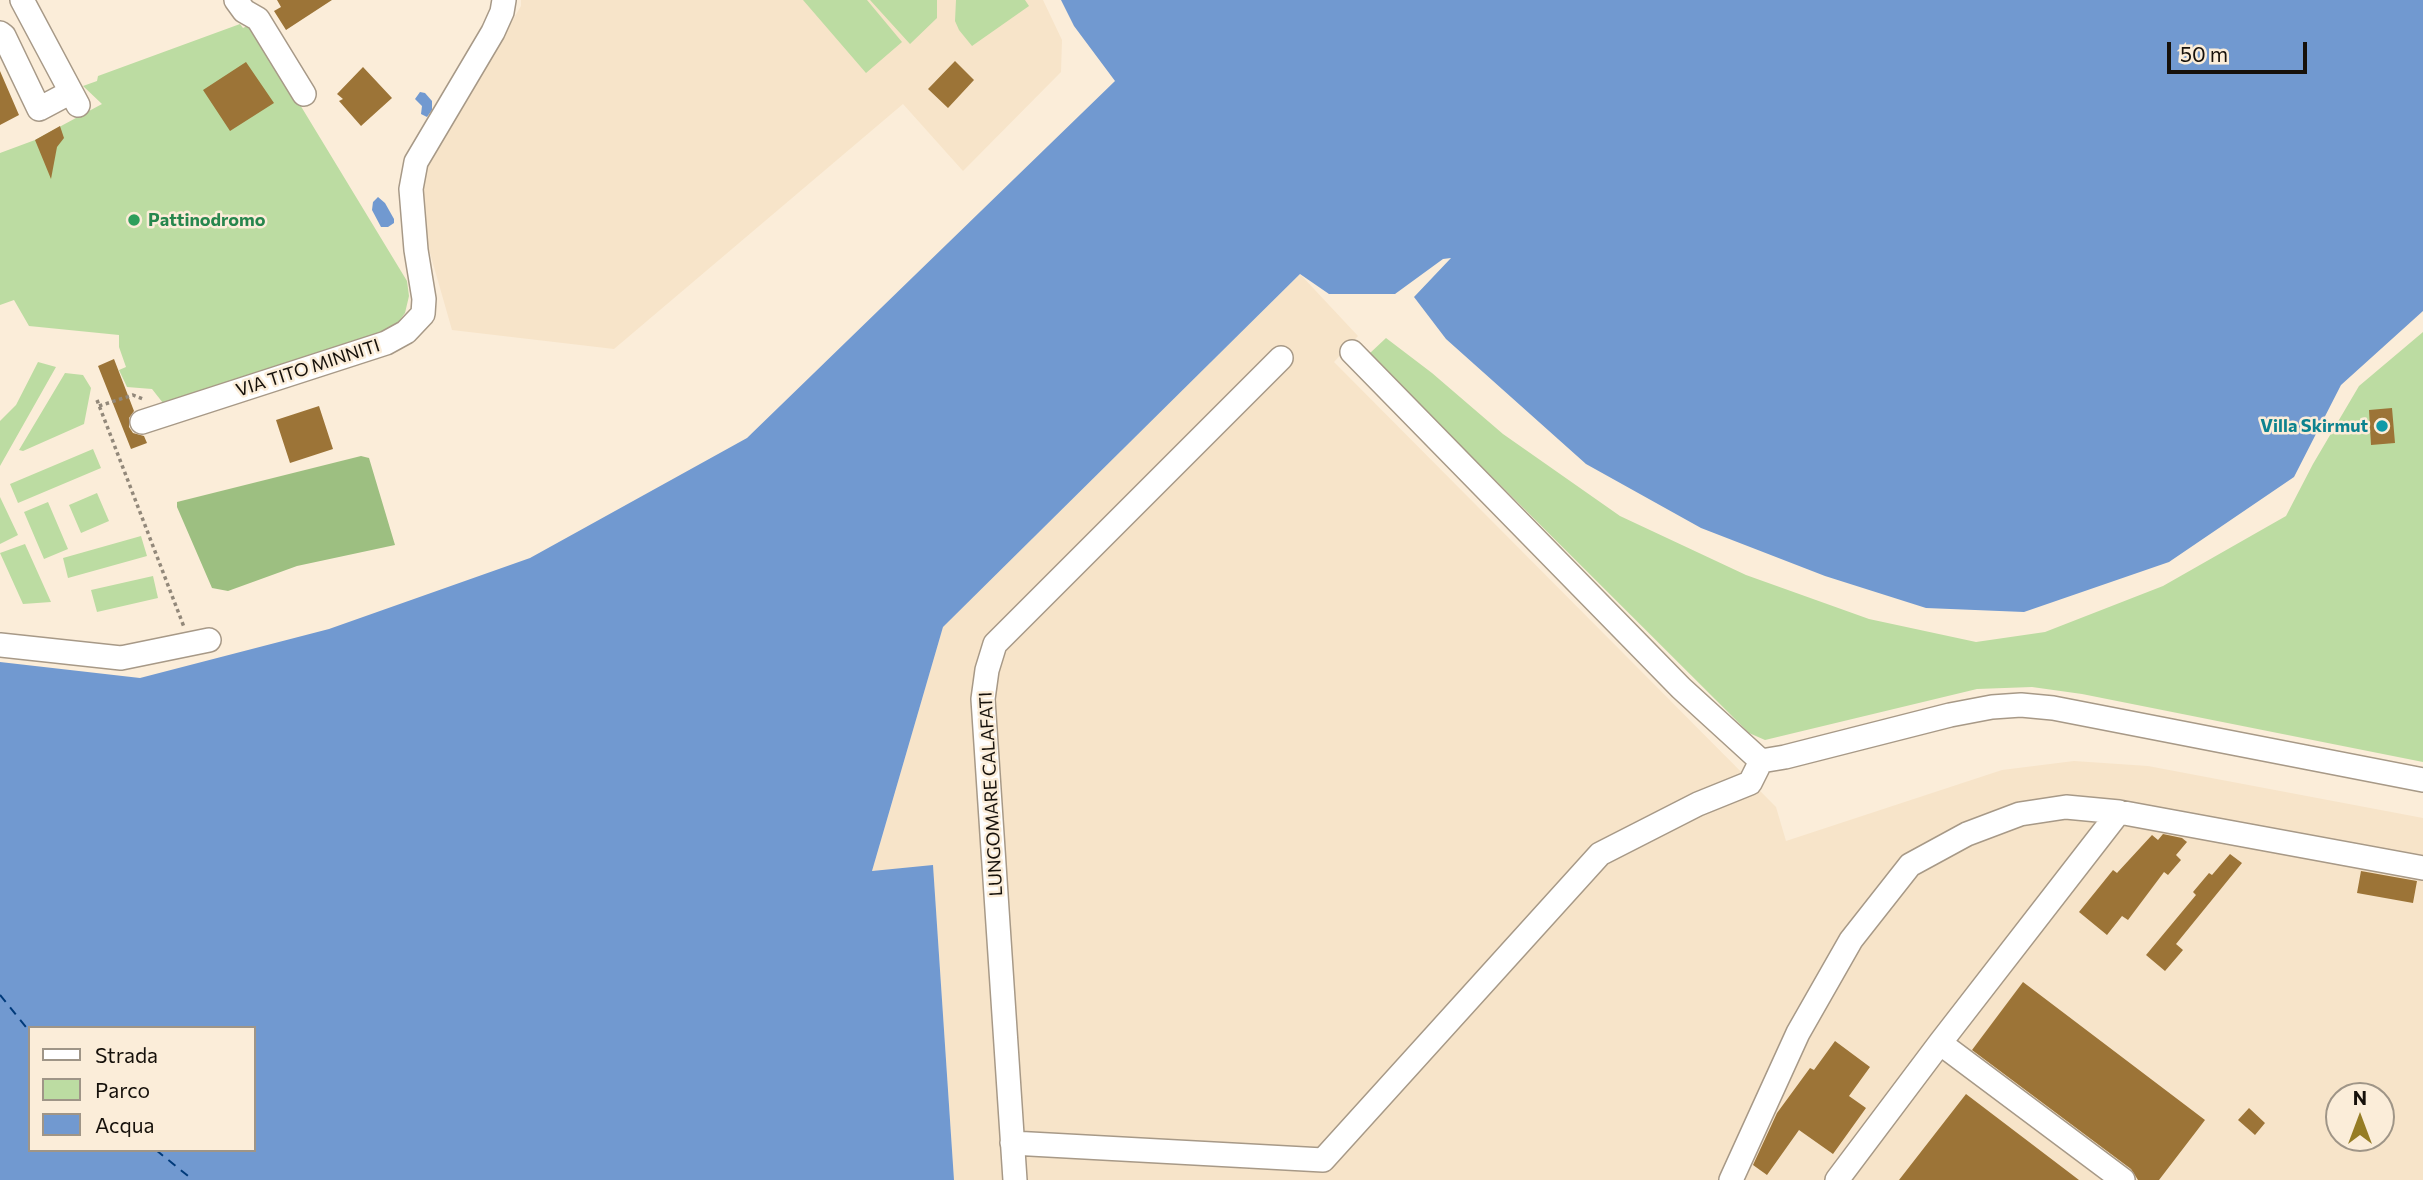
<!DOCTYPE html>
<style>
body{margin:0}
#map{position:relative;width:2423px;height:1180px;overflow:hidden;background:#fbedd9;font-family:Commissioner,sans-serif}
canvas{display:block}
.legend{position:absolute;left:28px;top:1026px;width:228px;height:126px;box-sizing:border-box;background:#fbedd9;border:2px solid #9f9587;margin:0;padding:9px 12px;list-style:none;font-size:21px;color:#16110b}
.legend li{display:flex;align-items:center;gap:14px;height:35px}
.legend b{width:35px;border:2px solid #9f9587}
.north{position:absolute;left:2325px;top:1082px;width:70px;height:70px;box-sizing:border-box;background:#fbedd9;border:2px solid #9f9587;border-radius:50%;rotate:0deg;font-size:19px;font-weight:700;line-height:28px;text-align:center;color:#16110b}
.north::after{content:'';display:block;margin:auto;width:24px;height:32px;background:#967d25;clip-path:polygon(50% 0,100% 100%,50% 72%,0 100%)}
.scale{position:absolute;left:2167px;top:42px;width:140px;height:32px;box-sizing:border-box;border:4px solid #16110b;border-top:0;padding-left:9px;font-size:21px;line-height:24px;white-space:nowrap;color:#16110b;-webkit-text-stroke:5px #fbedd9;paint-order:stroke}
</style>
<div id="map">
<canvas width="2423" height="1180"></canvas>
<ul class="legend">
<li><b style="height:9px;background:#fff"></b>Strada</li>
<li><b style="height:19px;background:#bcdca2"></b>Parco</li>
<li><b style="height:19px;background:#7199d0"></b>Acqua</li>
</ul>
<div class="north">N</div>
<div class="scale">50 m</div>
</div>
<script>
const ctx = document.querySelector('canvas').getContext('2d');
ctx.lineJoin = 'round';
function fill(path, color) {
  ctx.fillStyle = color;
  ctx.fill(path, 'evenodd');
}
function toPath(rows) {
  const path = new Path2D();
  for (const r of rows) {
    path.moveTo(r[0], r[1]);
    for (let i = 2; i < r.length; i += 2) path.lineTo(r[i], r[i + 1]);
  }
  return path;
}
function stroke(path, color, width, dash) {
  ctx.strokeStyle = color;
  ctx.lineWidth = width;
  ctx.lineCap = dash ? 'butt' : 'round';
  ctx.setLineDash(dash || []);
  ctx.stroke(path);
}
function label(font, color, halo, rows, align = 'center') {
  ctx.font = font + ' Commissioner,sans-serif';
  ctx.lineWidth = 5;
  ctx.setLineDash([]);
  ctx.textBaseline = 'middle';
  ctx.strokeStyle = halo;
  ctx.fillStyle = color;
  for (const [text, x, y, turn = 0] of rows) {
    ctx.save();
    ctx.translate(x, y);
    ctx.rotate((+turn || 0) * Math.PI / 180);
    ctx.textAlign = isNaN(turn) ? turn : align;
    if (halo) ctx.strokeText(text, 0, 0);
    ctx.fillText(text, 0, 0);
    ctx.restore();
  }
}
fill(toPath([
 [521,0,1043,0,1062,40,1061,72,963,171,903,104,614,349,452,330,424,232,421,198,427,165,521,6],
 [1300,274,1358,336,1334,362,1776,807,1786,841,2002,770,2074,761,2148,766,2423,818,2423,1180,954,1180,933,866,872,871,943,627],
 [2339,1096,2381,1096,2381,1138,2339,1138]
]), '#f7e4c9');
fill(toPath([
 [803,0,867,0,902,42,866,73],
 [870,0,937,0,937,18,910,44],
 [956,0,1025,0,1029,6,972,46,959,30,955,21],
 [240,24,243,28,251,24,407,281,409,296,405,313,388,336,172,404,163,403,152,389,127,387,119,370,126,367,119,347,119,335,29,326,14,300,0,305,0,153,35,140,102,104,83,86,97,81,98,76],
 [2423,332,2423,762,2082,694,2032,687,1977,689,1765,740,1749,733,1369,354,1386,338,1432,373,1503,434,1620,516,1746,575,1869,619,1976,642,2045,632,2163,586,2286,516,2313,464,2359,386],
 [38,362,56,367,0,466,0,421,16,405],
 [65,373,83,375,91,388,84,424,23,451,19,450],
 [93,449,101,468,18,503,10,484],
 [97,493,109,521,81,533,69,505],
 [0,497,18,535,0,544],
 [48,502,68,549,44,559,24,512],
 [141,536,147,556,68,578,63,558],
 [25,544,51,602,23,604,0,553],
 [153,576,158,598,97,612,91,590]
]), '#bcdca2');
fill(toPath([
 [361,456,369,458,395,545,297,566,228,591,212,588,177,507,177,502]
]), '#9dbf81');
fill(toPath([
 [1061,0,2423,0,2423,311,2341,385,2294,477,2169,562,2024,612,1926,608,1825,576,1701,528,1586,464,1446,339,1414,297,1451,258,1443,259,1395,294,1329,294,1300,274,943,627,872,871,933,865,954,1180,0,1180,0,662,140,678,329,629,530,558,747,438,1115,81,1074,26],
 [30,1028,254,1028,254,1150,30,1150],
 [420,92,425,93,432,101,432,110,427,117,421,114,422,106,415,99],
 [378,197,385,203,394,219,394,223,388,227,381,227,372,210,373,202]
]), '#7199d0');
stroke(toPath([
 [0,995,30,1032],
 [156,1150,193,1180]
]), '#003a7a', 2, [9, 7]);
fill(toPath([
 [277,0,332,0,286,30,274,11,281,7],
 [955,61,974,80,948,108,928,89],
 [246,62,274,103,230,131,203,90],
 [363,67,392,98,361,126,339,101,343,99,337,94],
 [0,71,19,115,0,125],
 [60,126,64,138,57,147,51,179,35,140],
 [114,359,134,411,129,418,129,427,133,433,144,436,147,443,131,449,98,366],
 [319,406,333,449,290,463,276,420],
 [2392,408,2395,443,2371,445,2369,410],
 [2163,834,2182,838,2187,842,2176,855,2181,860,2168,875,2164,872,2128,920,2122,916,2107,935,2079,912,2113,870,2117,873,2152,835,2158,840],
 [2230,854,2242,863,2176,944,2183,950,2165,971,2146,955,2196,895,2193,892,2209,873,2212,875],
 [2361,871,2417,881,2413,903,2357,893],
 [2023,982,2205,1120,2159,1180,2138,1180,2131,1169,1972,1050],
 [1835,1041,1870,1067,1849,1096,1866,1108,1833,1154,1799,1130,1767,1175,1753,1165,1777,1113,1810,1068,1814,1070],
 [1966,1094,2079,1180,1899,1180],
 [2249,1108,2265,1123,2255,1135,2238,1120]
]), '#9c7437');
const minor = toPath([
 [22,0,78,105],
 [236,0,244,11,258,19,304,94],
 [0,33,4,36,39,109,71,92],
 [1352,352,1681,688,1761,761,1785,757,1950,715,1992,707,2021,705,2053,708,2423,780],
 [142,422,386,343,406,332,423,314,424,299,416,250,411,189,416,162,493,32,502,12,504,0],
 [0,645,121,658,209,640],
 [1940,1043,2123,1180],
 [1012,1143,1323,1160,1600,854,1698,804,1750,783,1761,761],
 [1015,1180,983,699,987,670,995,644,1281,358],
 [1731,1180,1798,1033,1851,940,1910,865,1967,834,2020,814,2066,807,2119,812,2423,868],
 [1837,1180,1940,1043,2119,812]
]);
stroke(minor, '#a79987', 26);
stroke(toPath([
 [97,400,184,627],
 [99,406,133,395,143,399]
]), '#92887a', 3.5, [3.5, 3.5]);
stroke(minor, '#fff', 23);
for (const [x, y, r, color] of [
 [134,220,7,"#2e9e5b"],
 [2382,426,7,"#0f9aa8"]
]) {
  const dot = new Path2D();
  dot.arc(x, y, r, 0, 2 * Math.PI);
  ctx.fillStyle = color;
  ctx.fill(dot);
  stroke(dot, '#fbedd9', 2.5);
}
label('bold 18px', '#27864d', '#fbedd9', [
 ["Pattinodromo",148,220]
], 'left');
label('18px', '#16110b', '#fbedd9', [
 ["VIA TITO MINNITI",308,368,-18],
 ["LUNGOMARE CALAFATI",991,794,-93]
]);
label('bold 18px', '#0d838f', '#fbedd9', [
 ["Villa Skirmut",2368,426]
], 'right');
</script>
